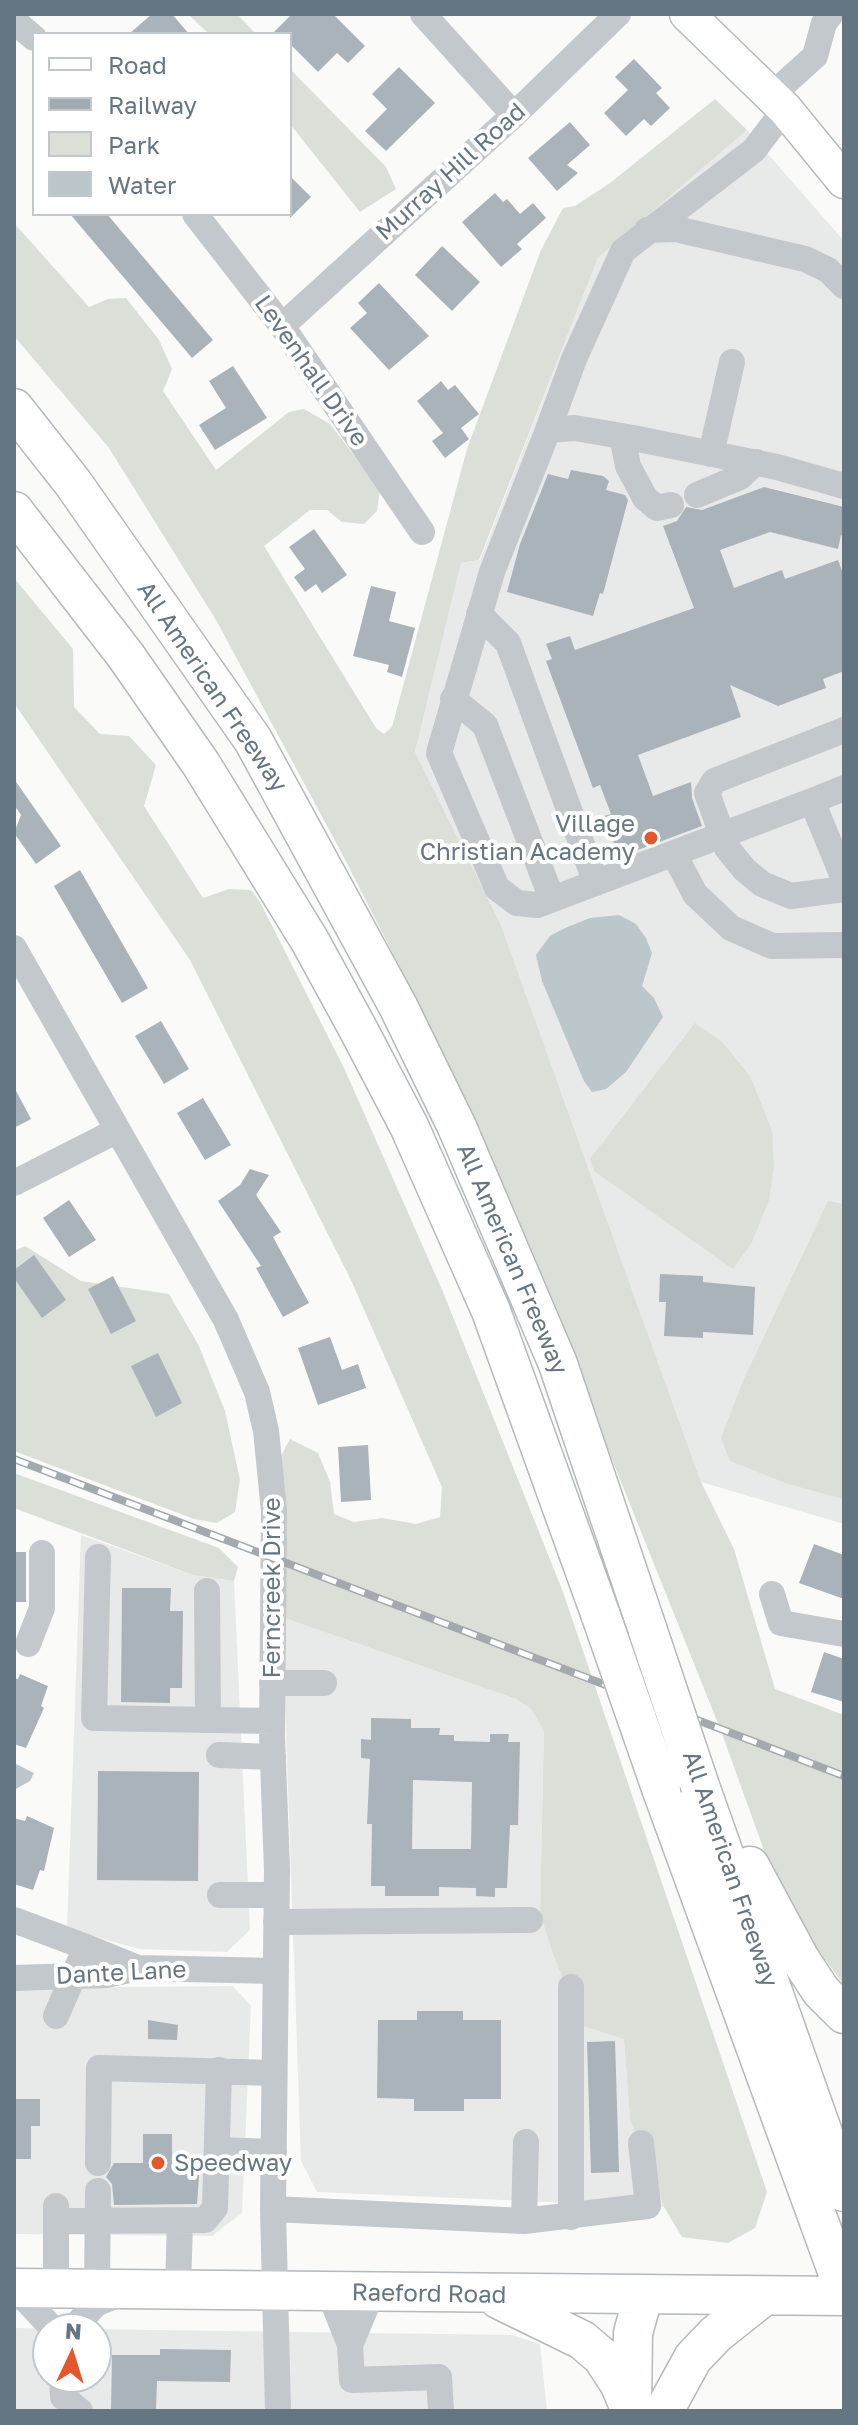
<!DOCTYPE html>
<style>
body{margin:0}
#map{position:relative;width:858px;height:2425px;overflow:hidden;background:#fafaf8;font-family:"Golos Text",sans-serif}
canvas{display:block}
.frame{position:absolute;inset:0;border:16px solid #657683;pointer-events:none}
.legend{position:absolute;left:32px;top:32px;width:260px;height:184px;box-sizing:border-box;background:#fff;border:2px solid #c1c8cd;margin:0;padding:10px 14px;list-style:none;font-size:24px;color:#657683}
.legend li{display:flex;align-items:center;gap:16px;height:40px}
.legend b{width:40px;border:2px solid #c1c8cd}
.north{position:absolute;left:32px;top:2313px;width:80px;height:80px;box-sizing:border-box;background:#fff;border:2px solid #c1c8cd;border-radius:50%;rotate:4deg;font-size:22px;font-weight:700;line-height:32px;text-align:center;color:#657683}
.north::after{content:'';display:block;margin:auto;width:28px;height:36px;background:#e4572e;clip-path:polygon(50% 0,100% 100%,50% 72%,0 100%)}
</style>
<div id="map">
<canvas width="858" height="2425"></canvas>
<div class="frame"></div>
<ul class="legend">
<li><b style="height:10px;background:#fff"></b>Road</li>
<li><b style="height:10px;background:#a2aab0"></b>Railway</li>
<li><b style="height:22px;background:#dadfd7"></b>Park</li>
<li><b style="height:22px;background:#bbc7cb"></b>Water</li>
</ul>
<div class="north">N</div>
</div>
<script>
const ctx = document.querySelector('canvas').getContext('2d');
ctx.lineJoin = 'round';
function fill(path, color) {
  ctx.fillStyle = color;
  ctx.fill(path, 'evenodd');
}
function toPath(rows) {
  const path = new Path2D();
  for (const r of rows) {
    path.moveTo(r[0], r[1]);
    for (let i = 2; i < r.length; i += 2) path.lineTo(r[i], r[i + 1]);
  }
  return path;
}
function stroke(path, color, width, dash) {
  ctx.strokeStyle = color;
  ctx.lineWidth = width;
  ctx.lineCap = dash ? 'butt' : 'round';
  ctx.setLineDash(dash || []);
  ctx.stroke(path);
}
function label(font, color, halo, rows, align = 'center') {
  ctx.font = font + ' "Golos Text",sans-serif';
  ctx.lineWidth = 8;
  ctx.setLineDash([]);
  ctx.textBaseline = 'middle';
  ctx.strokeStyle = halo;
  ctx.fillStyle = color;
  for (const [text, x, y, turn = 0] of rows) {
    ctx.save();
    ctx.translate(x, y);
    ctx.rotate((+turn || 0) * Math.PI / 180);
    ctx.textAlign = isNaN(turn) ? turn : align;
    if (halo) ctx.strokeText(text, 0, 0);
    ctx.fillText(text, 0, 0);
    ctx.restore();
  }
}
fill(toPath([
 [747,130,844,241,844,1524,701,1482,501,925,415,752,461,563,480,560,598,258],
 [81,1535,193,1575,234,1581,250,1930,227,1952,139,1949,67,1929],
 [282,1617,516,1699,531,1709,544,1731,540,1912,624,2039,630,2119,664,2207,317,2192,301,2161],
 [233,1986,251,2006,242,2213,212,2236,14,2234,14,1988],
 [14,2328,512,2335,540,2344,547,2411,14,2411],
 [48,2329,96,2329,96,2377,48,2377]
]), '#e8e9e9');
fill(toPath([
 [188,14,237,14,256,34,209,34],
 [290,69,386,167,396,189,360,212,290,124],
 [715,99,747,130,598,258,479,560,461,563,415,752,501,925,701,1482,734,1549,775,1689,844,1715,844,1985,797,1921,770,1867,721,1731,514,1215,430,1026,339,848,216,620,109,448,14,336,14,223,89,307,108,299,126,298,159,340,172,369,163,391,216,470,289,412,304,409,330,424,380,490,377,511,364,524,342,522,327,510,310,510,264,546,376,728,384,734,392,727,467,449,541,250,563,208,575,206,610,183],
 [14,578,73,649,74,707,100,734,129,736,156,765,144,806,203,898,229,889,251,890,260,902,345,1070,443,1292,563,1592,767,2192,755,2228,728,2243,682,2237,664,2207,630,2119,624,2039,583,2026,553,1954,540,1912,544,1731,531,1709,516,1699,282,1617,287,1521,279,1460,290,1439,318,1453,330,1482,334,1514,354,1522,382,1518,416,1524,440,1517,442,1487,351,1280,190,960,14,703],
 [695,1023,722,1042,750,1076,772,1131,774,1166,769,1200,752,1242,733,1269,594,1171,590,1159],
 [828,1201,844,1204,844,1499,788,1484,730,1461,721,1438,743,1381],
 [25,1246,81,1281,169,1294,198,1344,225,1411,240,1480,235,1512,217,1523,194,1519,14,1451,14,1251],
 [14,1473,219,1548,238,1567,234,1581,193,1575,14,1508]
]), '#dadfd7');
fill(toPath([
 [619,915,636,924,646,938,652,953,642,986,654,998,663,1017,626,1072,606,1089,592,1092,584,1081,542,981,536,955,550,936,565,928,590,918],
 [14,1763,34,1773,30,1781,14,1790]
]), '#bbc7cb');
fill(toPath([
 [152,14,172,14,189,34,129,34],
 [292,14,333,14,365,46,348,63,337,53,318,72,290,44,290,34,272,34],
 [634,59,662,88,656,93,670,108,651,126,644,119,626,136,604,113,628,90,615,77],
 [399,67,435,103,386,151,365,131,387,109,372,94],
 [570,122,590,145,567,165,578,173,557,191,528,158],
 [290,176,311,197,290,218],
 [495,193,503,202,507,199,520,214,533,203,546,218,517,244,522,249,501,267,462,222],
 [70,214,107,214,213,340,192,358],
 [442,246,480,282,452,311,415,275],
 [379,283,429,336,389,370,350,328,367,313,358,303],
 [233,366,267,418,215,450,199,425,226,408,209,381],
 [441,381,448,390,455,385,479,414,461,428,469,439,445,458,432,441,443,433,417,401],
 [571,470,603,476,609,481,606,490,625,495,628,500,603,594,600,593,593,616,507,592,520,544,548,474,568,479],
 [764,487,844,507,844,536,841,535,838,549,770,532,720,550,734,588,782,570,785,579,838,560,844,576,844,671,823,679,826,688,778,706,730,685,741,717,638,755,653,796,691,782,692,798,702,826,619,857,604,816,611,814,600,785,593,788,546,661,552,659,546,644,570,636,575,650,694,608,663,526,677,521,686,507,702,510],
 [314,529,347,575,322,593,316,584,305,592,294,577,305,569,289,547],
 [371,586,396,592,389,621,415,628,402,677,387,672,389,665,353,656],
 [14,779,61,846,36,864,14,833,21,815,14,805],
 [80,870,148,988,122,1003,54,886],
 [161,1021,189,1069,164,1084,135,1036],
 [14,1087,31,1119,14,1128],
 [203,1098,231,1145,205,1160,177,1113],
 [250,1169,269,1175,256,1195,281,1232,273,1237,309,1303,283,1317,256,1268,261,1266,218,1201,240,1185],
 [69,1200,96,1240,69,1257,43,1218],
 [34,1255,66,1300,42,1318,14,1278,14,1270],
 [660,1274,703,1276,703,1282,755,1287,753,1335,703,1332,703,1338,664,1336,666,1302,659,1302],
 [113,1276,136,1321,111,1334,88,1289],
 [330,1337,342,1370,358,1364,366,1388,318,1405,298,1348],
 [158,1353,182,1403,156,1417,131,1366],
 [368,1445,371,1500,341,1502,338,1447],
 [814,1544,844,1555,844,1599,799,1583],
 [14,1552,26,1552,26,1602,14,1602],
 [122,1588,171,1588,170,1611,183,1611,182,1688,170,1688,170,1703,121,1702],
 [824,1652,844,1659,844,1702,811,1692],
 [20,1674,48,1686,41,1706,44,1708,26,1748,14,1744,14,1678,18,1679],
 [371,1718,411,1719,411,1728,440,1728,439,1735,454,1735,454,1741,490,1742,490,1734,509,1734,508,1742,520,1742,518,1825,510,1825,507,1888,495,1888,495,1897,476,1896,476,1888,439,1887,439,1896,385,1896,385,1886,371,1886,372,1824,367,1824,370,1759,361,1758,361,1739,371,1740],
 [413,1780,472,1782,471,1849,412,1849],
 [98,1771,199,1772,198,1881,97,1880],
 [27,1816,54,1828,44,1871,40,1870,33,1890,14,1884,14,1818,25,1821],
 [417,2011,463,2011,463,2020,501,2020,501,2099,464,2099,464,2111,414,2111,414,2099,377,2098,378,2020,417,2020],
 [148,2020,178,2025,177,2040,148,2039],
 [615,2041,619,2172,591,2173,587,2042],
 [14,2099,40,2099,40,2126,31,2126,31,2159,14,2159],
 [143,2134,172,2134,172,2163,200,2163,197,2204,114,2205,112,2184,106,2177,114,2163,143,2163],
 [160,2349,231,2350,230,2382,157,2381,156,2411,111,2411,112,2355,160,2355]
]), '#aab3b9');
const major = toPath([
 [687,14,785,109,844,181]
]);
const highway = toPath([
 [14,408,73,483,253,740,398,1006,457,1127,558,1364,648,1631],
 [14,511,126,656,201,764,310,941,357,1027,409,1126,491,1311,601,1616],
 [700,1786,844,2192],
 [661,1788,844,2290],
 [750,1866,800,1959,821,1991,844,2014],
 [14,2288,844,2296],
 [498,2299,582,2340,602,2357,619,2383,631,2411],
 [632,2409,633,2333,643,2297],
 [664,2411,693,2358,716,2334,764,2296]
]);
stroke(major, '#b5babe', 37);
stroke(highway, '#b4b9bd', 41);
stroke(toPath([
 [423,14,514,115],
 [14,21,34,38],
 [771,96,815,56,824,23,831,14],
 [195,214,282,326,422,532],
 [647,230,676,229,805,259,828,270,844,286],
 [282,326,514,115,618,14],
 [548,430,574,359,623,251,754,150,785,109],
 [622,436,628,466,645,498,657,508,671,505],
 [711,454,732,362],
 [697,495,740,477,756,462],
 [479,614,508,643,596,883],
 [453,699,485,725,552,899],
 [844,730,714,781,707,793,727,848,744,869,762,884,791,896,844,889],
 [844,788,812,801,844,879],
 [812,801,537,905,517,903,497,888,439,753,492,572,548,430,575,428,633,438,777,467,844,486],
 [674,854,695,894,731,928,772,946,844,945],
 [14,948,226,1320,257,1392,266,1431,274,1511,272,1735,277,1870,273,2209,278,2411],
 [14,1183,116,1131],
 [98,1557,94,1718,272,1721],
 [207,1591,208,1720],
 [772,1594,781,1623,844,1634],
 [28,1644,42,1608,42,1553],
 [272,1683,324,1683],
 [219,1755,273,1757],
 [220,1895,276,1895],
 [14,1920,86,1947],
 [276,1922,530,1920],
 [14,1978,106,1975,138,1968,276,1971],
 [56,2016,86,1947,138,1968],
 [217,2150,274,2152],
 [98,2163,99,2068,274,2073],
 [56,2206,56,2289],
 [273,2209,524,2221,526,2142],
 [571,2217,571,1987],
 [56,2221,205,2220,215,2208,219,2070],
 [524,2221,648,2206,641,2143],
 [97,2289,98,2191],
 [178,2290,180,2221],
 [329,2292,350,2345,372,2293],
 [14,2295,25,2299,53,2329],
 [72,2329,97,2303,123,2293],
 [350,2345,352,2380,439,2377,441,2411],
 [62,2377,63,2397,80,2411]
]), '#c3c8cc', 26);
stroke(major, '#fff', 34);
stroke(highway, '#fff', 38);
const rail = toPath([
 [14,1459,844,1776]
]);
stroke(rail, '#a2aab0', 8);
stroke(rail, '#fff', 5, [15]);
const highwayBridge = toPath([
 [601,1616,661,1788],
 [648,1631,700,1786]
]);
stroke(highwayBridge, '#b4b9bd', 41, []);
stroke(highwayBridge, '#fff', 38);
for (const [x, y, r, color] of [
 [651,838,8,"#e4572e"],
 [158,2163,8,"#e4572e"]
]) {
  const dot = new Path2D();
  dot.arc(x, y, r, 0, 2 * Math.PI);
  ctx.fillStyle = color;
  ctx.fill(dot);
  stroke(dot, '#fff', 3);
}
label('24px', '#657683', '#fff', [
 ["Murray Hill Road",451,172,-42],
 ["Levenhall Drive",311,371,55],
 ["All American Freeway",212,687,56],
 ["All American Freeway",512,1259,67],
 ["Ferncreek Drive",272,1588,-90],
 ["All American Freeway",730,1869,71],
 ["Dante Lane",121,1973,-3],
 ["Raeford Road",429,2294,1]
]);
label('24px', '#657683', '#fff', [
 ["Village",635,824],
 ["Christian Academy",635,852],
 ["Speedway",174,2163,"left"]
], 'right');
</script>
